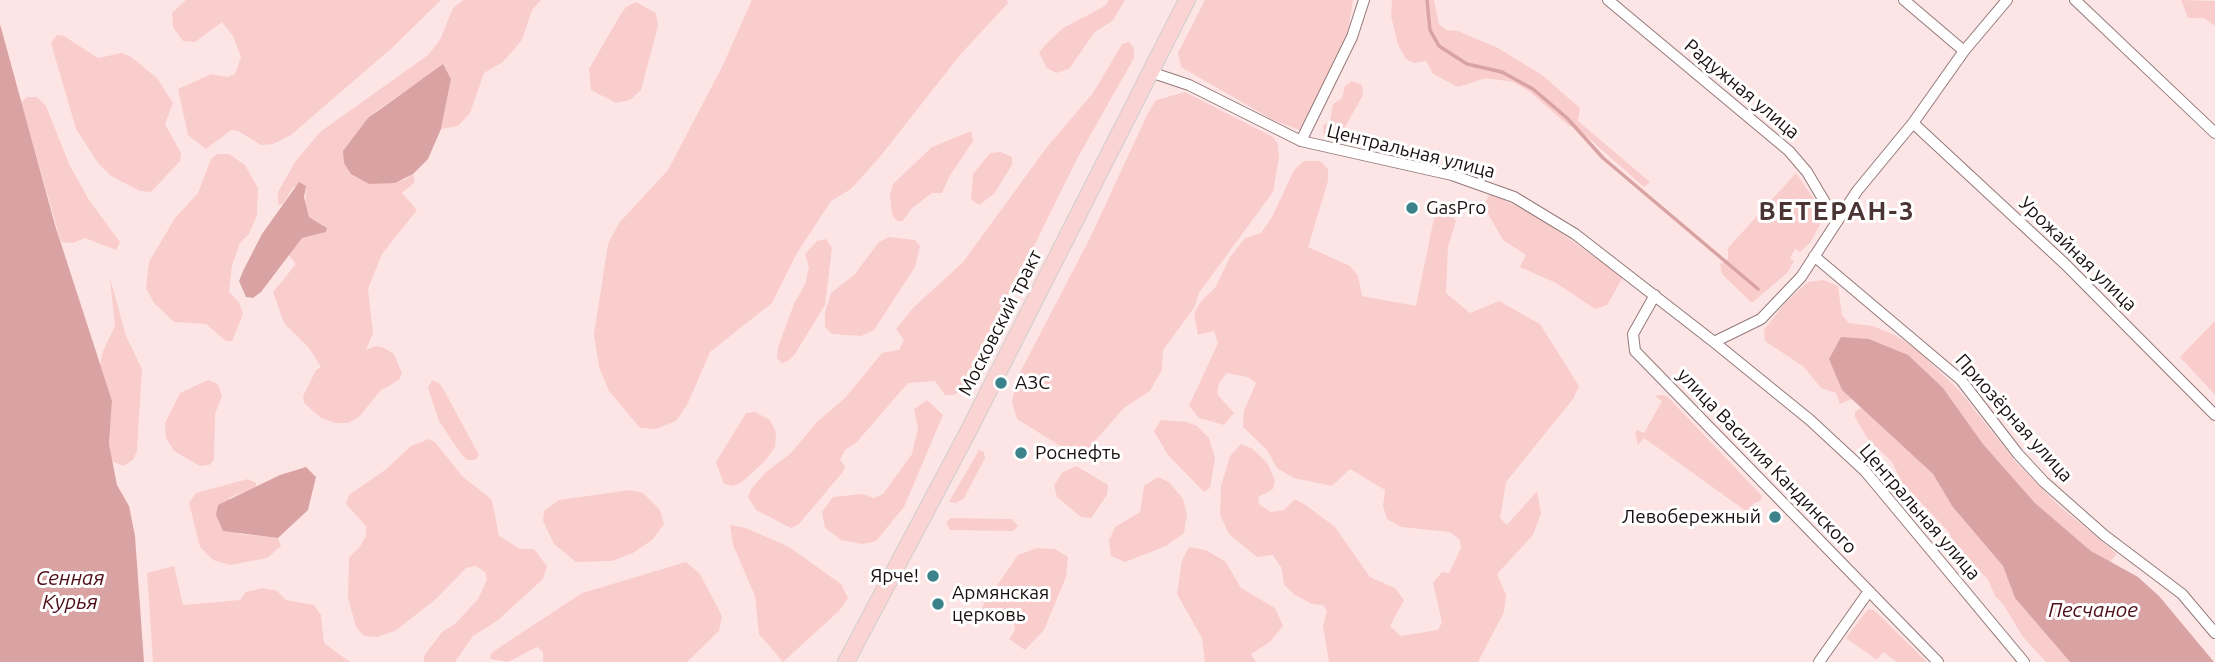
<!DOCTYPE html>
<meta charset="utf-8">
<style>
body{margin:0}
canvas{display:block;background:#fee5e5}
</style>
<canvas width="2215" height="662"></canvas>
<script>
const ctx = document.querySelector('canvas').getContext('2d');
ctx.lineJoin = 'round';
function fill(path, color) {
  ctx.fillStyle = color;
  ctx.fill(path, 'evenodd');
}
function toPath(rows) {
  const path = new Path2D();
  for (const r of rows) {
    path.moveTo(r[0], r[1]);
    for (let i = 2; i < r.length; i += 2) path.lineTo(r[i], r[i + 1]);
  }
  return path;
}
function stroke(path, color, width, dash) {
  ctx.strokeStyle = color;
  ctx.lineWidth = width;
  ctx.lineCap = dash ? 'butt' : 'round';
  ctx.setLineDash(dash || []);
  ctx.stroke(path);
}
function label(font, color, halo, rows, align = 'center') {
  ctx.font = font + ' Ubuntu,sans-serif';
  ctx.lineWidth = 6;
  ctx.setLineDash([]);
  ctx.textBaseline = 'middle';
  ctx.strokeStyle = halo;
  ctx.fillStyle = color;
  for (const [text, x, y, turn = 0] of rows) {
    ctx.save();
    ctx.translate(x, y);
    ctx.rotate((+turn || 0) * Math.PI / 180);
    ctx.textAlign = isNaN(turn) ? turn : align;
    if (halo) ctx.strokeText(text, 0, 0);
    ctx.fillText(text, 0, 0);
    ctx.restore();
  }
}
fill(toPath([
 [186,0,441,0,393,47,291,135,273,144,261,145,238,131,231,130,206,149,188,135,178,89,211,74,227,77,235,74,241,57,233,36,222,22,195,42,183,41,173,27,172,13],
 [463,0,541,0,532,10,522,40,503,62,484,73,470,113,458,126,441,129,451,79,443,65,376,111,360,130,369,184,404,180,413,174,415,182,402,193,417,210,382,254,368,289,373,333,366,350,376,346,384,348,394,354,402,373,399,380,380,391,359,417,348,423,336,423,321,418,304,403,303,396,316,370,321,367,309,348,284,323,273,292,296,264,287,253,302,238,319,234,323,225,309,217,305,209,306,186,293,187,283,204,278,205,278,192,295,162,320,132,428,55,440,40,453,8],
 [752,0,1007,0,1008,3,960,55,879,158,851,189,831,201,797,253,772,303,710,352,687,405,676,421,656,429,640,428,609,391,599,367,594,334,608,244,619,223,668,170,722,67],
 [1109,0,1125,0,1113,20,1094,33,1069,69,1056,73,1047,68,1039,53,1045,45,1063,28,1105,6],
 [1205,0,1353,0,1347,38,1332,87,1312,128,1302,131,1273,120,1181,67,1178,53],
 [1392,0,1434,0,1439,24,1446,30,1458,31,1498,48,1542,75,1580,108,1578,121,1650,182,1644,187,1577,128,1569,126,1529,91,1513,82,1486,78,1458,87,1433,74,1426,61,1414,63,1406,59,1398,45,1391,16],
 [2181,0,2215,1,2215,26,2204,18,2188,18],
 [636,2,656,13,658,26,641,90,630,100,616,103,591,90,589,69,619,17,626,7],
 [57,35,64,36,98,58,122,53,131,57,157,78,173,103,165,124,181,153,180,161,151,192,140,191,111,176,98,163,76,129,51,43],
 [1129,42,1134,48,1134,58,1078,157,1026,262,1011,285,1003,318,973,378,963,390,953,395,945,395,935,381,908,383,856,443,845,450,840,460,845,466,842,473,799,524,791,528,756,510,748,497,752,488,765,473,791,453,817,422,845,398,882,353,899,350,904,340,896,329,913,308,963,262,1047,147,1093,93,1122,44],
 [1352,81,1362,85,1363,95,1340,136,1324,138,1323,125,1330,122,1333,104,1342,98,1345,86],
 [1185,92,1273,137,1278,144,1279,157,1273,192,1199,293,1194,308,1163,350,1162,370,1150,391,1124,408,1086,451,1070,452,1017,419,1012,402,1016,380,1090,238,1147,115,1156,100],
 [27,97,37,97,46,106,69,164,89,200,120,242,116,250,85,238,73,243,61,242,21,102],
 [971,131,973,141,949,177,942,193,932,193,912,208,902,222,896,220,892,214,890,195,893,184,932,147],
 [1001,152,1012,157,1012,165,994,194,979,205,971,199,973,174,990,153],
 [217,154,229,154,245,165,258,188,257,215,249,234,240,243,232,265,229,292,239,302,243,314,232,341,226,341,206,324,174,322,154,303,146,288,149,262,175,218,198,193,211,159],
 [1304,161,1320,161,1328,169,1328,181,1308,247,1350,266,1358,276,1362,296,1416,306,1434,218,1450,213,1456,221,1448,247,1446,293,1470,313,1499,301,1540,324,1579,386,1573,399,1506,482,1500,518,1507,525,1537,491,1541,513,1533,535,1497,574,1506,595,1504,612,1478,662,1329,662,1323,626,1327,611,1323,605,1312,604,1295,595,1284,585,1282,569,1273,555,1257,557,1229,534,1220,515,1221,486,1230,456,1241,444,1253,449,1268,464,1275,481,1273,489,1258,497,1259,504,1271,512,1284,510,1295,499,1307,506,1335,527,1370,577,1395,588,1404,600,1390,626,1401,636,1438,630,1442,622,1433,583,1442,572,1449,573,1461,548,1460,540,1450,532,1401,527,1387,519,1383,506,1385,490,1350,469,1332,486,1294,478,1277,468,1267,450,1243,427,1244,411,1256,383,1248,377,1227,373,1219,383,1217,394,1234,413,1224,425,1199,418,1189,406,1218,343,1214,331,1198,335,1194,314,1201,301,1215,288,1230,257,1245,238,1261,233,1272,217,1294,170],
 [1796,173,1818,205,1823,219,1810,243,1800,252,1795,249,1790,258,1794,261,1788,272,1752,303,1722,274,1720,264,1728,259,1728,248],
 [1491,193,1538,217,1623,277,1607,305,1595,309,1556,283,1520,267,1526,255,1503,240,1487,212,1485,202],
 [889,237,915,240,920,246,915,267,874,330,861,336,832,334,825,327,825,312,831,293,854,275,879,242],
 [826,239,832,248,825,305,795,354,788,361,782,363,777,358,778,347,794,304,805,284,809,267,805,254,817,241],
 [110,278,126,336,142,369,137,451,133,460,123,466,112,461,109,444,112,401,100,365,103,351,115,326],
 [1824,280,1838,286,1842,315,1849,323,1873,326,1895,335,1916,349,1959,390,2015,461,2056,503,2117,554,2110,562,2091,551,2035,503,1983,444,1943,388,1842,390,1852,399,1840,404,1836,393,1821,388,1804,367,1765,341,1764,330,1785,303,1808,282],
 [2215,321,2215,395,2180,357],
 [208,380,218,384,222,396,215,414,214,460,209,465,200,466,174,451,166,438,165,423,180,393],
 [432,380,439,383,445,392,479,455,475,460,467,460,461,454,439,421,428,388],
 [1661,395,1667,396,1762,496,1761,500,1753,504,1750,514,1644,438,1638,445,1635,433,1637,430,1644,433,1662,401,1655,396],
 [927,400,943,415,904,507,876,541,862,544,841,540,825,528,822,512,833,497,862,494,874,498,883,494,912,454,918,428,914,409],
 [1862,408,1933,474,1952,506,2003,566,2015,598,2070,662,2046,662,2023,637,2003,604,1995,596,1987,578,1956,550,1949,532,1903,484,1892,462,1867,438,1855,417,1855,411],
 [755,412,770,420,776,432,775,447,766,460,742,482,733,486,724,484,716,462,746,413],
 [1161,420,1187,422,1197,426,1209,438,1215,458,1210,488,1204,492,1168,455,1154,431],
 [429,439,435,442,462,476,492,500,499,536,520,549,534,549,547,566,543,579,497,621,473,636,455,662,424,662,424,656,442,632,455,624,478,599,487,580,485,572,475,566,466,568,436,599,395,631,377,637,364,636,356,627,348,598,349,557,359,548,366,536,366,526,346,504,349,495,385,470,411,446],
 [979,450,984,452,985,458,964,498,956,503,949,502],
 [1076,466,1108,485,1107,495,1091,518,1081,517,1057,497,1054,485,1063,472],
 [1158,477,1169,482,1183,499,1187,514,1184,533,1166,546,1125,562,1111,556,1109,540,1115,527,1140,512,1144,486],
 [248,479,256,483,256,487,229,498,240,534,278,538,281,546,267,558,230,565,213,560,200,547,189,503,196,493],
 [630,490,643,493,660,510,664,524,652,540,633,553,612,561,576,562,554,544,543,521,544,511,559,500],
 [951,518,1012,519,1018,526,1013,531,950,530,946,522],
 [730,525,746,528,789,547,841,584,848,598,839,611,783,662,759,634,755,596,733,545],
 [1189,547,1206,550,1226,562,1241,588,1275,608,1283,626,1270,642,1251,654,1256,662,1205,662,1202,638,1177,594,1182,560],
 [1037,548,1055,549,1068,557,1066,577,1044,630,1025,650,1009,639,1015,630,1013,618,1001,611,984,611,982,607,1018,555],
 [686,562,700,574,722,616,719,631,687,662,543,662,543,652,537,647,508,662,490,659,491,653,582,593],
 [174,566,183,605,240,600,246,592,263,588,277,591,286,600,314,605,321,615,324,643,350,662,153,662,147,573],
 [1868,609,1874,610,1927,662,1897,662,1883,652,1877,660,1846,638]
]), '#facdcd');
fill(toPath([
 [0,24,55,225,112,401,109,444,117,485,129,506,135,536,144,662,0,662],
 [443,64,451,79,441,129,428,159,413,174,395,183,369,184,351,174,344,163,343,151,368,118],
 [299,182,306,186,304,197,309,217,327,228,326,232,302,238,261,292,253,298,246,297,239,281,244,269,262,234],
 [1841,337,1869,339,1908,355,1943,388,1983,444,2035,503,2091,551,2138,577,2159,596,2214,662,2070,662,2015,598,2003,566,1952,506,1933,474,1842,390,1829,359],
 [306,467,316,477,308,510,278,538,223,531,216,515,218,505,280,475]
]), '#daa3a3');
stroke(toPath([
 [1427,0,1430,30,1439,46,1467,64,1502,72,1533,89,1567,118,1603,158,1758,289]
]), '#daa3a3', 3.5);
const minor = toPath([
 [1608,0,1789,151,1807,172,1836,221],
 [1904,0,1964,51],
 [2075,0,2215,133],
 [1150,72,1189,85,1301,141,1452,175,1514,197,1575,234,1714,342,1810,420,1865,471,2024,662],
 [1913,123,2065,264,2215,415],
 [1301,141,1352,37,1364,0],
 [1814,256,1961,380,2018,454,2044,482,2104,535,2182,594,2215,633],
 [1655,295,1633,334,1635,351,1938,662],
 [1714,342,1761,319,1801,277,1857,191,1913,123,1964,51,2007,0],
 [1819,662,1869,591]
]);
const trunk = toPath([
 [846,662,970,428,1187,0]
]);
stroke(minor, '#947979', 12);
stroke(trunk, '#d1cfcf', 18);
stroke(minor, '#fff', 10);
stroke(trunk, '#fad3d3', 16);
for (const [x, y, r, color] of [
 [1412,208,7,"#3b828b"],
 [1001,383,7,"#3b828b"],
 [1021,453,7,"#3b828b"],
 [1775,517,7,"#3b828b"],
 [933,576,7,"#3b828b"],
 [938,604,7,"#3b828b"]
]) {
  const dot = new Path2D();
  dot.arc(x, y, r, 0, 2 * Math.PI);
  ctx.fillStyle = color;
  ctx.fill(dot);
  stroke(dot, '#fff', 2.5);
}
label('19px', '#190f0f', '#fff', [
 ["Радужная улица",1742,89,40],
 ["Центральная улица",1411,151,14],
 ["Урожайная улица",2078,254,44],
 ["Московский тракт",1000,323,-63],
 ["Приозёрная улица",2014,418,48],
 ["улица Василия Кандинского",1767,461,46],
 ["Центральная улица",1920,512,49]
]);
label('19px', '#190f0f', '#fff', [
 ["GasPro",1426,208],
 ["АЗС",1015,383],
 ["Роснефть",1035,453],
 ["Левобережный",1761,517,"right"],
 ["Ярче!",919,576,"right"],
 ["Армянская",952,593],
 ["церковь",952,615]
], 'left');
label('italic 21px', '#4e0d17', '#fff', [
 ["Сенная",70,578],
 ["Курья",70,602],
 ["Песчаное",2093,610]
]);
ctx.letterSpacing = '2px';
label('bold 26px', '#4b3434', '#fff', [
 ["ВЕТЕРАН-3",1837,211]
]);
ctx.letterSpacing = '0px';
</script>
